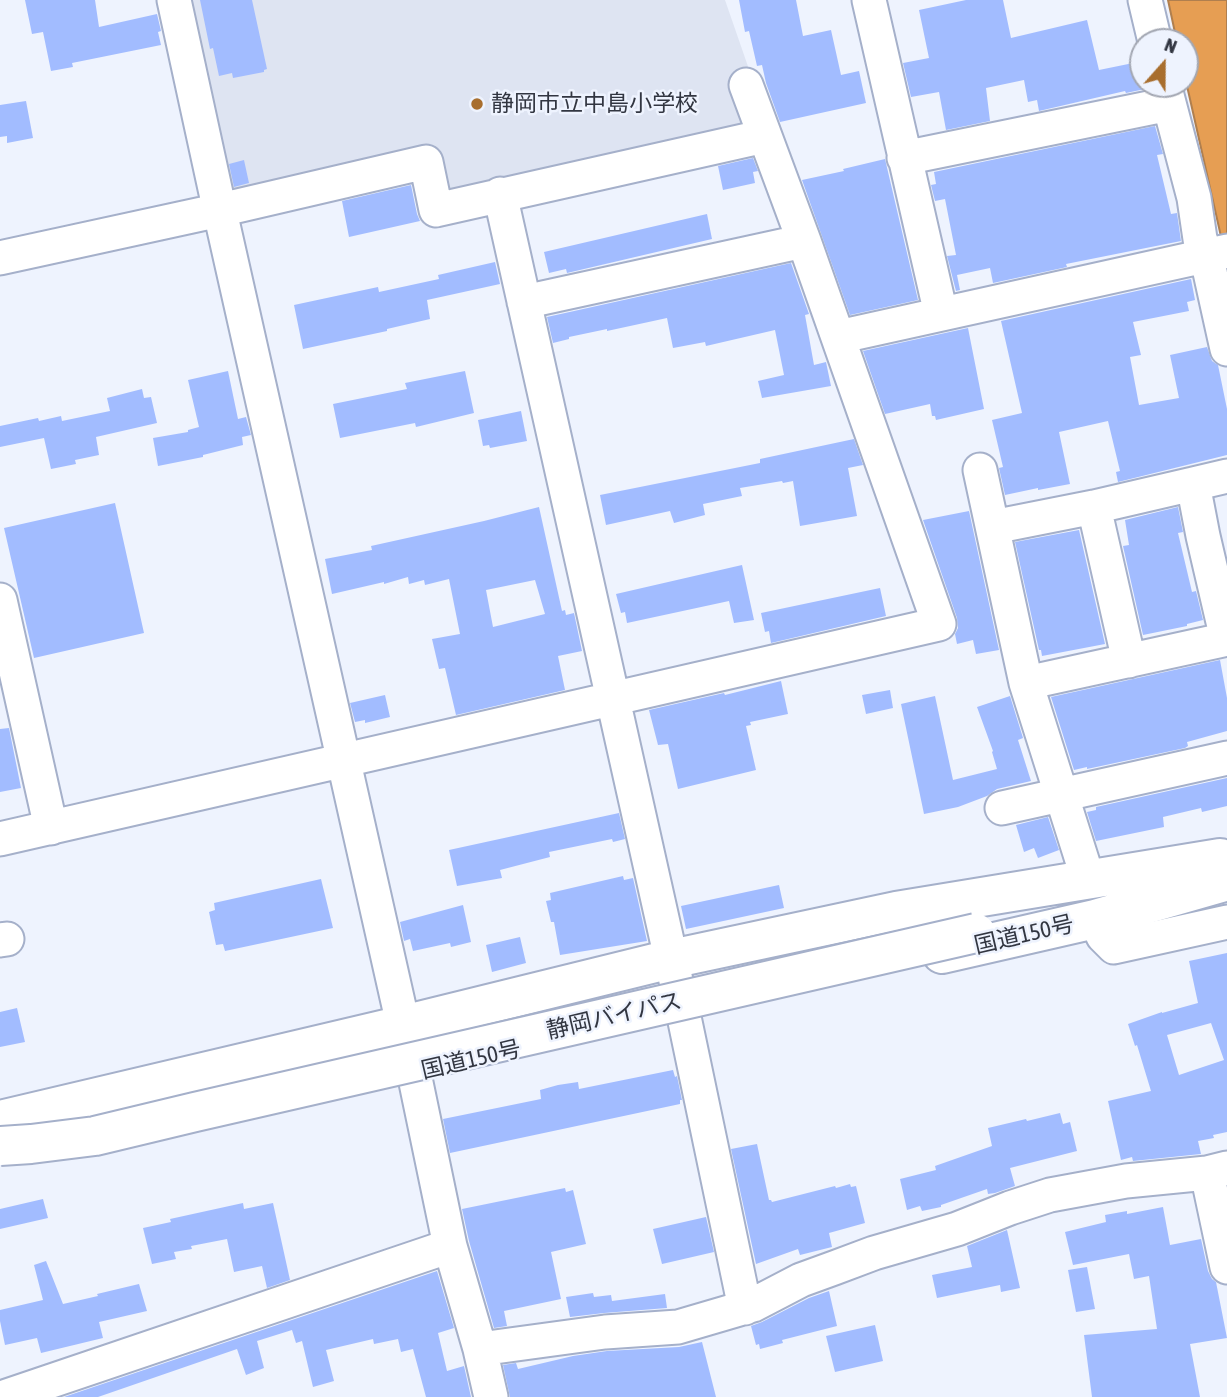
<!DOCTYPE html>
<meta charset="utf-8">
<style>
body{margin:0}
#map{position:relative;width:1227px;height:1397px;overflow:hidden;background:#eef3fe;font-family:"Asap Condensed",sans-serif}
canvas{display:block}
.north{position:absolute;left:1129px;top:28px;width:70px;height:70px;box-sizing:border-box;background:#eef3fe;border:2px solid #a3a7b2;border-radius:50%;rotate:21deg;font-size:19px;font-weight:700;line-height:28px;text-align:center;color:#323641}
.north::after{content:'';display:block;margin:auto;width:24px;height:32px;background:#a86e2e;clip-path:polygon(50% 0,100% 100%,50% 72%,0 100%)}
</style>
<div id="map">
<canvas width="1227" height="1397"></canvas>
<div class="north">N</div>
</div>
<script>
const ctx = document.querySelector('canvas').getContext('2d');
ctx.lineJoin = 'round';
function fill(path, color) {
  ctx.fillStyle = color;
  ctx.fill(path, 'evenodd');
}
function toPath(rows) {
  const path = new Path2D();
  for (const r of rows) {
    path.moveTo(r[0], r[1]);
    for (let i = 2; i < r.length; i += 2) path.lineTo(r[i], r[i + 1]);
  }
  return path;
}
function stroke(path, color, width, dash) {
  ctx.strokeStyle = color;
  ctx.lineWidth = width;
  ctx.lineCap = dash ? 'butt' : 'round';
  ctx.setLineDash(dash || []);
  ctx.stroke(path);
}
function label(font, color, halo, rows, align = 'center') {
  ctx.font = font + ' "Asap Condensed","Noto Sans JP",sans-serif';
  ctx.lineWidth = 5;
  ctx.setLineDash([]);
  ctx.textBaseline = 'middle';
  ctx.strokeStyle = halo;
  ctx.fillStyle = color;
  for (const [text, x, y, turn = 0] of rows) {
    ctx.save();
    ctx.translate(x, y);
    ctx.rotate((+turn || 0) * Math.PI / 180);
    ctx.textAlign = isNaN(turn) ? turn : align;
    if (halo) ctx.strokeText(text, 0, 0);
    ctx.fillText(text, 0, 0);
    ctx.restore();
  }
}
fill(toPath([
 [187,0,725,0,752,78,751,124,445,192,437,152,231,199]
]), '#dee4f2');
const water = toPath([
 [1168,0,1227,0,1227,263,1185,77,1185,42,1177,42,1168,0]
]);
fill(water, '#e69e53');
stroke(water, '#b07f4e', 2);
fill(toPath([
 [25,0,95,0,99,27,157,14,161,31,158,32,161,45,72,63,73,67,51,71,43,32,32,34],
 [200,0,252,0,267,69,264,70,264,72,233,78,232,73,219,76,213,48,210,49],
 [739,0,796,0,803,36,831,30,841,75,859,71,866,103,780,122,766,83,762,65,757,66,749,31,745,32],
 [966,0,1003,0,1011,38,1087,20,1099,70,1143,61,1143,84,1145,84,1145,89,1126,93,1125,91,1039,111,1037,100,1028,102,1024,80,986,88,990,121,946,130,939,92,911,97,903,63,929,58,919,10],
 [26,101,33,138,7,143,7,136,0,137,0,105],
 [1155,126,1163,154,1157,155,1171,214,1177,213,1181,241,1066,264,1067,267,993,283,990,268,957,275,960,290,956,291,947,256,956,255,945,199,935,201,931,185,936,184,934,172],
 [753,158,758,171,753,172,755,183,723,190,718,166],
 [885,159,918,300,850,315,802,180,844,171,843,169],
 [244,160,249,183,234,187,229,164],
 [411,185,417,214,420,221,349,237,342,201],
 [707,214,712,239,567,273,566,269,549,273,544,252],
 [495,262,500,284,427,300,430,319,387,329,387,331,303,349,294,305,378,287,379,292,439,279,438,275],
 [791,263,809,314,805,315,814,365,826,362,831,386,762,398,758,381,784,375,775,330,706,346,705,342,673,348,667,318,607,331,607,329,569,337,569,339,553,343,547,317],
 [1191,279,1195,300,1187,302,1189,311,1133,322,1141,355,1130,357,1139,405,1179,398,1170,355,1207,347,1212,361,1218,365,1227,409,1227,455,1118,482,1116,472,1120,471,1108,421,1059,432,1070,484,1038,490,1038,488,1005,495,999,468,1003,467,992,420,1022,413,1001,321],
 [968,328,984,409,936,420,935,416,932,416,930,404,885,414,863,351],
 [228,371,238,419,246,417,251,435,242,437,243,445,203,455,203,457,158,466,153,438,188,432,188,430,199,427,188,380],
 [465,371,474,413,416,427,415,423,340,438,333,404,407,389,405,383],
 [142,389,144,398,151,397,157,423,96,437,99,455,75,460,76,464,51,469,44,438,0,447,0,426,38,418,39,421,61,416,62,421,110,411,107,398],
 [521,411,527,441,490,448,489,445,483,446,478,420],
 [854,439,863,465,848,468,857,516,800,526,793,481,783,483,782,481,740,488,742,496,703,504,705,515,674,523,670,511,606,525,600,495,760,463,760,459],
 [115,503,144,633,34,658,4,528],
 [539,507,562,611,565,610,566,615,574,613,582,651,558,656,565,690,456,715,445,668,439,669,432,639,460,634,449,579,425,585,424,580,409,584,408,577,384,584,384,582,332,594,325,559,372,550,371,546,484,521],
 [535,580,545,614,493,627,486,590],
 [1178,507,1183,532,1178,533,1192,592,1196,591,1203,620,1187,624,1187,626,1143,635,1123,546,1129,545,1125,520],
 [969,511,999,650,976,654,973,640,957,644,955,634,958,628,957,618,923,520],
 [1079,530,1105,644,1042,656,1041,650,1039,650,1015,542],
 [742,565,754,620,734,623,729,601,627,623,625,612,621,613,616,594],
 [880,588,886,616,771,643,769,631,765,632,761,613],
 [1220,660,1227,698,1227,731,1187,742,1188,746,1185,748,1087,769,1087,767,1074,770,1051,697],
 [781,681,788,714,750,722,751,725,746,726,756,770,678,789,668,744,658,745,649,710,724,693,725,695],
 [890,690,893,708,866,714,862,695],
 [385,695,390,717,365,723,365,720,355,722,350,703],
 [935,696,953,780,997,769,992,752,993,751,977,707,1010,696,1023,738,1018,740,1031,781,997,789,987,796,958,807,924,814,901,704],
 [9,728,21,788,0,792,0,729],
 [1227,778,1227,806,1202,812,1201,808,1163,817,1164,827,1096,841,1087,812,1096,810,1096,807],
 [619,813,625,839,613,842,612,839,549,852,550,857,500,870,502,878,457,886,449,850],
 [1048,817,1059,850,1038,858,1034,848,1024,852,1016,825],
 [623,876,624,880,633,878,647,941,560,955,554,922,551,922,546,901,551,900,550,893],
 [321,879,333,928,225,951,223,944,216,945,209,912,215,910,214,903],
 [779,885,784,908,686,929,681,906],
 [463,905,471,942,451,947,450,943,413,951,410,939,404,941,400,922],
 [520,937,526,963,492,972,486,945],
 [1227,953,1227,1132,1213,1135,1214,1138,1198,1141,1201,1154,1133,1161,1132,1157,1121,1160,1108,1101,1151,1091,1137,1045,1135,1046,1128,1024,1162,1012,1162,1013,1198,1003,1189,961],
 [1211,1023,1224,1060,1179,1075,1167,1035],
 [17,1008,25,1042,0,1047,0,1012],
 [673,1070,675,1077,677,1076,682,1100,680,1100,680,1104,450,1153,443,1119,541,1099,540,1090,558,1085,578,1082,579,1089],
 [1060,1113,1063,1124,1070,1122,1077,1151,1010,1168,1015,1186,995,1193,988,1194,987,1189,941,1205,941,1207,922,1211,920,1206,907,1210,900,1179,936,1170,935,1166,992,1146,988,1128,1026,1119,1027,1121],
 [757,1144,769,1200,771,1200,772,1202,835,1186,836,1188,850,1184,851,1187,856,1186,865,1223,829,1233,832,1247,800,1255,798,1249,756,1264,731,1149],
 [565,1188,566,1192,573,1190,586,1244,551,1252,561,1299,504,1311,507,1326,494,1328,469,1241,462,1209],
 [43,1199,48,1218,0,1229,0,1209],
 [243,1203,244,1209,273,1203,290,1280,267,1288,262,1266,234,1272,227,1239,191,1246,192,1249,174,1252,176,1259,152,1264,143,1228,171,1222,170,1219],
 [1163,1207,1170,1245,1201,1239,1208,1271,1212,1279,1216,1282,1227,1338,1190,1344,1200,1397,1092,1397,1084,1335,1157,1329,1149,1276,1134,1279,1129,1254,1073,1265,1065,1232,1106,1222,1105,1215,1127,1211,1127,1214],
 [706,1217,714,1252,662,1264,653,1229],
 [1007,1230,1020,1288,1001,1292,1000,1285,937,1298,932,1275,972,1267,967,1246],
 [46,1261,63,1304,98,1296,97,1294,139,1284,147,1311,99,1322,103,1338,41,1353,37,1338,5,1345,0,1321,0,1310,43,1300,34,1265],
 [1087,1267,1095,1309,1076,1312,1068,1270],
 [437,1271,454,1328,438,1333,447,1371,464,1366,471,1397,426,1397,413,1349,401,1352,398,1339,374,1344,373,1339,326,1350,334,1381,313,1387,302,1341,296,1343,292,1330,257,1341,264,1368,246,1375,237,1349,98,1397,64,1397],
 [829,1291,837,1326,782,1340,783,1343,760,1349,759,1344,756,1345,751,1326,762,1322,809,1298],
 [593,1293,594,1297,611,1295,612,1301,665,1294,667,1308,604,1313,570,1317,566,1297],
 [875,1325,883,1361,835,1372,826,1336],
 [702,1342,716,1397,510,1397,503,1365,516,1363,518,1369,573,1356,607,1351,679,1347]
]), '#a2bcff');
const minor = toPath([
 [174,0,219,207,414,1073,450,1246,480,1349,491,1397],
 [869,0,941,314],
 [1145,0,1155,42],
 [1164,84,1194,198,1200,239,1206,254,1227,349],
 [904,158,1169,104],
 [500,194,683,1012,745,1308],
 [0,258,220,210,426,162,436,210,765,136],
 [524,302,804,241],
 [838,337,1227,251],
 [980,470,1026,683,1088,879],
 [1193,484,1227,476],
 [1094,507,1129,661],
 [993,527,1094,507,1193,484,1203,536,1227,639],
 [0,600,51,828],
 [1026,683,1227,639],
 [1002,808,1227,758],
 [0,839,939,624,804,241,746,85],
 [1095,919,1103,936,1114,947,1227,922],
 [0,940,7,939],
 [1207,1173,1227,1267],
 [480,1349,605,1332,678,1327,753,1305,801,1280,834,1268,874,1253,957,1229,1010,1208,1050,1195,1126,1181,1207,1173,1227,1168],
 [4,1397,450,1246]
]);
const highway = toPath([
 [942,954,1095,919,1224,882],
 [0,1120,403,1025,671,959,896,911,1220,858]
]);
stroke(minor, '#a5b0ca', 37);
stroke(highway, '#a5b0ca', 42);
stroke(minor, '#fff', 33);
stroke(highway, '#fff', 38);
const highwayBridge = toPath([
 [0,1146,31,1144,95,1136,195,1112,976,933]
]);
stroke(highwayBridge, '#a5b0ca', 42, []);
stroke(highwayBridge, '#fff', 38);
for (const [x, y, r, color] of [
 [477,104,7,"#a86e2e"]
]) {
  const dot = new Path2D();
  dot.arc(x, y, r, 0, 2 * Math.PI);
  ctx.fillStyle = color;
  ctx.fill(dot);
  stroke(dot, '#eef3fe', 2.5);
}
label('23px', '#323641', '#eef3fe', [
 ["静岡市立中島小学校",491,104]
], 'left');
label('23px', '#323641', '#eef3fe', [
 ["国道150号",1024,935,-13],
 ["静岡バイパス",614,1016,-13],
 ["国道150号",471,1060,-13]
]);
</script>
